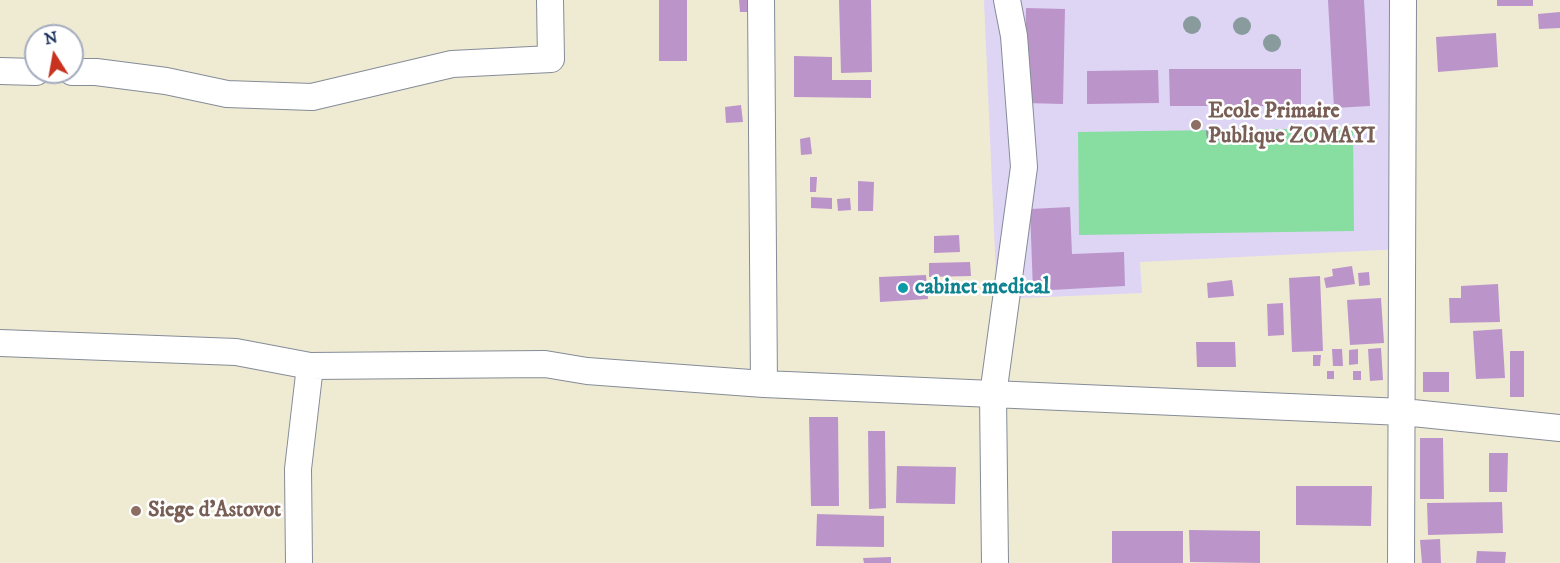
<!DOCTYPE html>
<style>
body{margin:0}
#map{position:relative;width:1560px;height:563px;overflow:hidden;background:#efead2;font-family:"IM FELL DW Pica",serif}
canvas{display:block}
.north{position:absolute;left:24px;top:24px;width:60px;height:60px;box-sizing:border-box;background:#fff;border:2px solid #a4acbf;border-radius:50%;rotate:349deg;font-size:16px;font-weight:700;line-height:24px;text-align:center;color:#1b2f5e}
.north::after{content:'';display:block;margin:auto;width:21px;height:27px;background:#c8321e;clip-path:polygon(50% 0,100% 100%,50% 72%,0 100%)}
</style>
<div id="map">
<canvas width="1560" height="563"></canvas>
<div class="north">N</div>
</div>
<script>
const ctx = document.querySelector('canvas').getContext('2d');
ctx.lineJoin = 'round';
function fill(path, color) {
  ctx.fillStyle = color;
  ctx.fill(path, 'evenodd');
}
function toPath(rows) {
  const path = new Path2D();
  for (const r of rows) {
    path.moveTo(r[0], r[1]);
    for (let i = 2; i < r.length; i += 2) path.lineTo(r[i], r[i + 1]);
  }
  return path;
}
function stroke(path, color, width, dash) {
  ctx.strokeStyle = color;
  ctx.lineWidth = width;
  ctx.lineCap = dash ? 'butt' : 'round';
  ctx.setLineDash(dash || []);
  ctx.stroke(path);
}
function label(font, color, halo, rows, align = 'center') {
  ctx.font = font + ' "IM FELL DW Pica",serif';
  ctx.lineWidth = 5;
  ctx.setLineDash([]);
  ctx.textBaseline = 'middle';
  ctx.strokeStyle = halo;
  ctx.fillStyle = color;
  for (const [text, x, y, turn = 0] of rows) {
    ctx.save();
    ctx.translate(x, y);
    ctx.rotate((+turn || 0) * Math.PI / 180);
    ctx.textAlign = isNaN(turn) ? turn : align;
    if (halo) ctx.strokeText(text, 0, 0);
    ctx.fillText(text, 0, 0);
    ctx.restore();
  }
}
fill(toPath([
 [984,0,1403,0,1402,249,1140,262,1142,293,997,299]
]), '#ded5f5');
fill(toPath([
 [1353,128,1354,231,1079,235,1078,132]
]), '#88dea1');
fill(toPath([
 [659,0,687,0,687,61,659,61],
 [739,0,751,0,751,12,740,12],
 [839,0,871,0,872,72,841,73],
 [1328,0,1364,0,1370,106,1334,108],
 [1497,0,1533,0,1533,6,1497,6],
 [1026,8,1065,9,1063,104,1024,103],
 [1560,12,1560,28,1539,29,1538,14],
 [1496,33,1498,67,1438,72,1436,37],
 [794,56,832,57,832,80,871,80,871,98,794,97],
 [1169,69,1301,69,1301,106,1170,106],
 [1158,70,1159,103,1087,104,1087,71],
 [741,105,743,122,726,123,725,107],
 [810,137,812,154,801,155,800,139],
 [810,177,817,177,816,192,810,192],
 [858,181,874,182,873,211,858,211],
 [811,197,832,198,832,209,811,208],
 [850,198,851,210,838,211,837,199],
 [1070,207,1072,254,1124,252,1125,286,1033,291,1030,209],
 [959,235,960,252,934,253,934,236],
 [970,262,971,276,929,277,929,263],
 [1352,266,1355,284,1326,288,1324,278,1333,276,1332,269],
 [1369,272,1370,285,1359,286,1358,273],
 [926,275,928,299,880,302,879,277],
 [1320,276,1323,351,1292,352,1289,278],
 [1232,280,1234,296,1208,298,1207,283],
 [1498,284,1500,322,1450,323,1449,298,1461,298,1461,286],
 [1381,298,1384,343,1350,345,1347,300],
 [1283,303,1284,335,1268,336,1267,304],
 [1502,329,1505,378,1476,379,1473,331],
 [1196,342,1235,342,1236,367,1197,367],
 [1381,348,1383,380,1370,381,1368,349],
 [1332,349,1342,349,1343,366,1333,366],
 [1358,349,1358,364,1349,365,1349,350],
 [1510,351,1524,351,1524,397,1510,397],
 [1313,355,1321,355,1320,366,1313,366],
 [1327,371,1334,371,1334,379,1327,379],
 [1353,371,1361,371,1361,380,1353,380],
 [1423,372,1449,372,1449,392,1423,392],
 [809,417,838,417,839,506,811,506],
 [868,431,885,431,886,508,869,509],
 [1420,438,1443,438,1444,499,1420,499],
 [1489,453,1508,453,1507,492,1489,492],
 [897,466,956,467,955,504,896,503],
 [1296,486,1372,486,1371,526,1296,525],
 [1502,502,1503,533,1428,535,1427,503],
 [817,514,884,516,884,547,816,546],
 [1189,530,1260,531,1260,563,1190,562],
 [1112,531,1183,531,1183,563,1112,563],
 [1440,539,1441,563,1422,563,1420,540],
 [1477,551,1506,552,1505,563,1476,563],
 [891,557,891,563,864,563,863,558]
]), '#bb95ca');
const street = toPath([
 [761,0,764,384],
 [0,71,36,72],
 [72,72,96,72,166,81,227,94,312,97,452,64,551,59,550,0],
 [0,343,236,352,310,366,545,364,587,371,764,384,1403,412,1560,428],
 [299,563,298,469,310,366],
 [995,563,993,395,1024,167,1014,36,1007,0],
 [1401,563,1403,0]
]);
stroke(street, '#858c98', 28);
stroke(street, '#fff', 26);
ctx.fillStyle = '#899b9c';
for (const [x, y] of [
 [1192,25],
 [1242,26],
 [1272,43],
 [1215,133]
]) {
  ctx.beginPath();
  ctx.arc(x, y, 9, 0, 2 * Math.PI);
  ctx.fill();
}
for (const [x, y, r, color] of [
 [1196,125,6,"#8d6e63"],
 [903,288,6,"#0f9aa8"],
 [136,511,6,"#8d6e63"]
]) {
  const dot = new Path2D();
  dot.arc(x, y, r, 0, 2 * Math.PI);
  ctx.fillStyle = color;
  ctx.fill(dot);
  stroke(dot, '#fff', 2);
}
label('bold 22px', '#785e54', '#fff', [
 ["Ecole Primaire",1208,112],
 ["Publique ZOMAYI",1208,137],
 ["Siege d'Astovot",148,511]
], 'left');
label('bold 22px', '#0d838f', '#fff', [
 ["cabinet medical",915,288]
], 'left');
</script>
